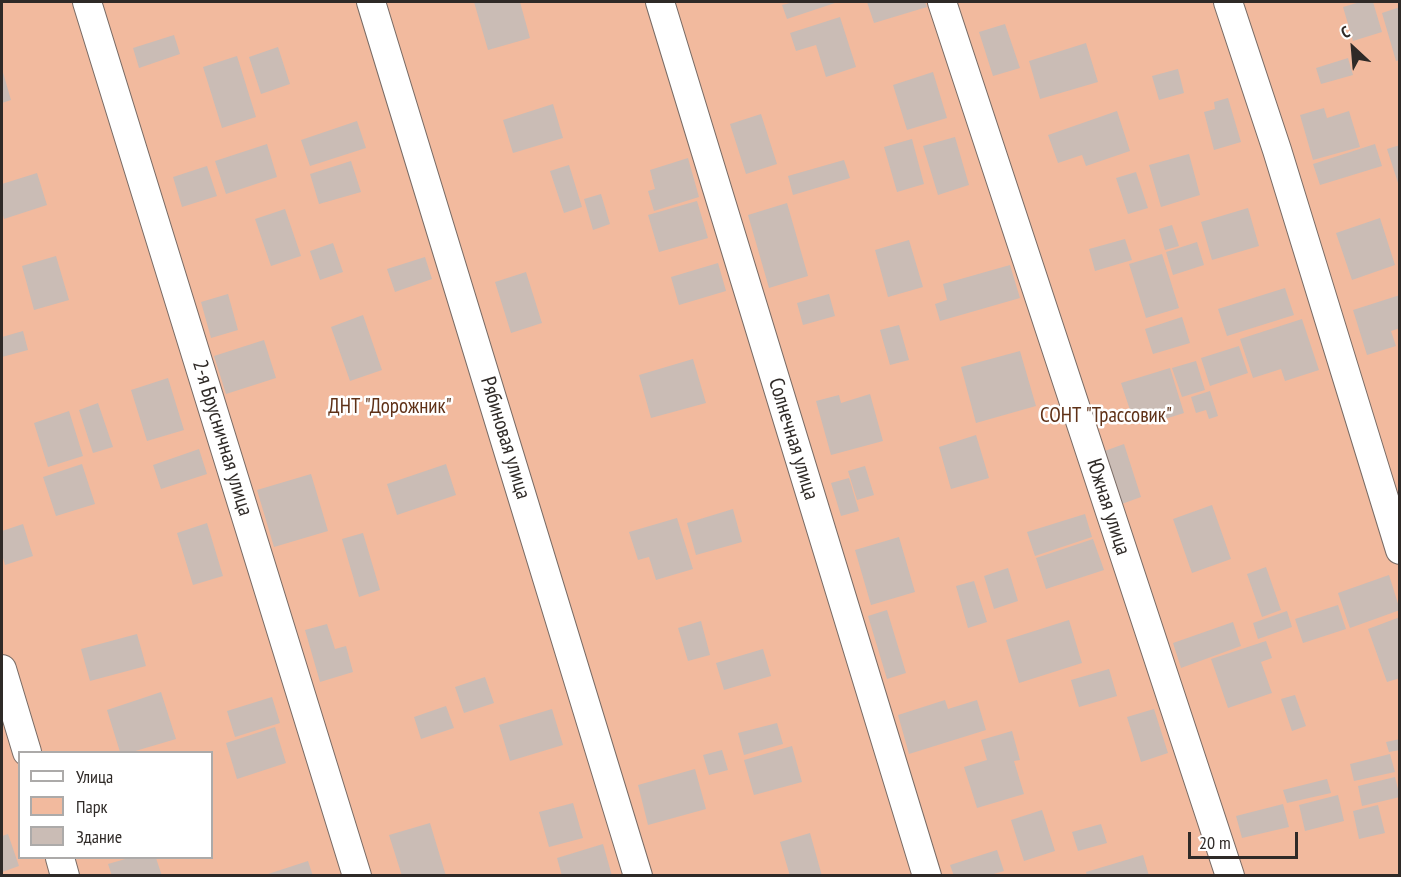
<!DOCTYPE html>
<meta charset="utf-8">
<style>
body{margin:0}
#map{position:relative;width:1401px;height:877px;overflow:hidden;background:#e9dbd4;font-family:"PT Sans Narrow",sans-serif}
canvas{display:block}
.frame{position:absolute;inset:0;border:3px solid #2f2a27;pointer-events:none}
.legend{position:absolute;left:18px;top:751px;width:195px;height:108px;box-sizing:border-box;background:#fff;border:2px solid #acaaa9;margin:0;padding:8px 10px;list-style:none;font-size:18px;color:#2f2a27}
.legend li{display:flex;align-items:center;gap:12px;height:30px}
.legend b{width:30px;border:2px solid #acaaa9}
.north{position:absolute;left:1323px;top:18px;width:60px;height:60px;-webkit-text-stroke:4px #fff;paint-order:stroke;rotate:334deg;font-size:16px;font-weight:700;line-height:24px;text-align:center;color:#2f2a27}
.north::after{content:'';display:block;margin:auto;width:21px;height:27px;background:#2f2a27;clip-path:polygon(50% 0,100% 100%,50% 72%,0 100%)}
.scale{position:absolute;left:1188px;top:832px;width:110px;height:27px;box-sizing:border-box;border:3px solid #2f2a27;border-top:0;padding-left:8px;font-size:18px;line-height:21px;white-space:nowrap;color:#2f2a27;-webkit-text-stroke:4px #fff;paint-order:stroke}
</style>
<div id="map">
<canvas width="1401" height="877"></canvas>
<div class="frame"></div>
<ul class="legend">
<li><b style="height:8px;background:#fff"></b>Улица</li>
<li><b style="height:16px;background:#f2ba9e"></b>Парк</li>
<li><b style="height:16px;background:#cabcb5"></b>Здание</li>
</ul>
<div class="north">С</div>
<div class="scale">20 m</div>
</div>
<script>
const ctx = document.querySelector('canvas').getContext('2d');
ctx.lineJoin = 'round';
function fill(path, color) {
  ctx.fillStyle = color;
  ctx.fill(path, 'evenodd');
}
function toPath(rows) {
  const path = new Path2D();
  for (const r of rows) {
    path.moveTo(r[0], r[1]);
    for (let i = 2; i < r.length; i += 2) path.lineTo(r[i], r[i + 1]);
  }
  return path;
}
function stroke(path, color, width, dash) {
  ctx.strokeStyle = color;
  ctx.lineWidth = width;
  ctx.lineCap = dash ? 'butt' : 'round';
  ctx.setLineDash(dash || []);
  ctx.stroke(path);
}
function label(font, color, halo, rows, align = 'center') {
  ctx.font = font + ' "PT Sans Narrow",sans-serif';
  ctx.lineWidth = 5;
  ctx.setLineDash([]);
  ctx.textBaseline = 'middle';
  ctx.strokeStyle = halo;
  ctx.fillStyle = color;
  for (const [text, x, y, turn = 0] of rows) {
    ctx.save();
    ctx.translate(x, y);
    ctx.rotate((+turn || 0) * Math.PI / 180);
    ctx.textAlign = isNaN(turn) ? turn : align;
    if (halo) ctx.strokeText(text, 0, 0);
    ctx.fillText(text, 0, 0);
    ctx.restore();
  }
}
fill(toPath([
 [2,2,1399,2,1399,875,2,876],
 [20,752,212,752,212,858,20,858]
]), '#f2ba9e');
fill(toPath([
 [474,2,520,2,530,38,488,50],
 [790,2,834,2,835,3,787,19,782,5,790,3],
 [867,2,925,2,927,7,874,23],
 [1360,2,1373,2,1382,32,1353,41,1343,7],
 [1400,7,1400,60,1396,61,1382,13],
 [840,17,856,67,826,77,816,45,796,51,790,33],
 [1005,24,1020,68,993,76,979,32],
 [174,35,180,54,139,68,133,48],
 [1086,43,1098,82,1040,99,1029,61],
 [278,47,290,84,261,94,249,57],
 [237,56,256,117,222,128,203,67],
 [1348,58,1353,75,1321,84,1316,68],
 [2,69,11,100,2,103],
 [1178,69,1184,93,1159,100,1152,76],
 [933,72,947,118,907,130,893,85],
 [1228,98,1241,142,1214,150,1204,112,1215,109,1214,102],
 [553,104,563,138,513,153,503,120],
 [1324,108,1327,118,1349,111,1360,147,1313,160,1300,115],
 [1117,111,1130,151,1086,166,1082,155,1058,163,1048,135],
 [761,114,777,164,746,174,730,124],
 [357,121,366,148,310,166,301,140],
 [955,137,969,185,938,195,923,146],
 [912,139,924,184,897,192,884,147],
 [267,144,277,177,226,194,215,161],
 [1375,144,1382,166,1320,185,1313,164],
 [1400,145,1400,186,1399,186,1387,149],
 [1189,154,1200,195,1161,207,1149,165],
 [688,158,699,197,654,211,648,191,655,189,650,170],
 [844,160,850,178,793,195,788,176],
 [351,161,361,192,319,204,310,174],
 [569,165,582,207,564,213,550,171],
 [207,166,217,196,182,207,173,177],
 [1136,172,1148,208,1128,214,1116,178],
 [37,173,47,205,4,219,2,212,2,184],
 [601,194,610,224,593,230,584,199],
 [697,201,708,238,659,252,648,215],
 [787,203,808,276,769,288,748,215],
 [1248,208,1259,246,1212,260,1201,222],
 [285,209,301,256,271,266,255,219],
 [1380,218,1395,265,1352,280,1336,233],
 [1172,225,1179,246,1165,250,1159,229],
 [1125,239,1132,260,1095,271,1089,249],
 [909,240,923,287,888,297,875,250],
 [1197,242,1204,265,1173,275,1166,252],
 [333,243,343,272,320,280,310,251],
 [1162,254,1179,308,1146,318,1129,264],
 [56,256,69,300,34,310,22,266],
 [425,257,432,279,395,292,387,269],
 [718,263,726,291,679,305,671,277],
 [1010,265,1020,298,940,321,935,304,947,300,943,284],
 [526,272,542,323,511,333,495,282],
 [1285,288,1294,315,1227,336,1218,309],
 [228,294,238,330,211,338,201,302],
 [829,294,835,316,803,325,797,303],
 [1400,295,1400,328,1391,331,1396,346,1367,355,1353,310],
 [363,315,382,370,350,381,331,327],
 [1182,317,1190,343,1153,354,1145,329],
 [1302,319,1319,370,1285,381,1281,369,1253,378,1240,339],
 [899,325,909,360,890,365,880,330],
 [23,331,28,350,2,357,2,337],
 [264,340,276,378,226,394,214,356],
 [1239,346,1248,373,1210,386,1201,358],
 [1020,351,1036,406,976,423,961,367],
 [693,359,706,403,651,418,639,375],
 [1196,361,1205,390,1182,397,1172,368],
 [1170,368,1184,413,1152,423,1149,413,1133,419,1121,383],
 [168,378,184,430,147,441,131,390],
 [1210,391,1218,416,1209,419,1206,410,1196,413,1191,397],
 [870,394,883,441,831,455,816,401,839,395,841,403],
 [98,403,113,447,93,453,79,410],
 [69,411,83,456,48,467,34,423],
 [976,435,989,478,951,489,939,447],
 [1124,444,1141,497,1119,505,1102,452],
 [199,449,207,474,161,489,153,465],
 [82,464,95,504,56,516,43,477],
 [446,464,456,495,397,515,387,484],
 [865,466,874,495,857,500,848,471],
 [311,474,328,531,274,547,257,490],
 [849,478,859,511,841,516,831,483],
 [1212,505,1231,559,1192,573,1173,519],
 [733,509,742,542,696,555,687,523],
 [1085,514,1092,537,1035,556,1027,532],
 [677,518,693,569,656,580,649,557,638,560,629,532],
 [207,523,223,576,193,585,177,533],
 [23,524,33,556,5,565,2,554,2,531],
 [363,533,380,590,359,597,342,539],
 [899,537,915,592,871,605,855,550],
 [1093,539,1104,570,1046,589,1036,558],
 [1266,567,1281,610,1262,617,1247,574],
 [1008,568,1018,601,994,609,984,576],
 [1389,575,1400,610,1350,628,1338,593],
 [974,581,987,622,968,628,956,586],
 [1338,605,1346,629,1303,643,1295,619],
 [887,610,906,673,887,679,868,616],
 [1287,611,1292,627,1258,639,1253,623],
 [1400,617,1400,678,1387,682,1368,629],
 [1069,620,1082,663,1019,683,1006,640],
 [701,621,710,655,688,661,678,628],
 [1233,622,1241,646,1181,668,1173,643],
 [327,624,335,649,346,646,353,672,320,682,305,630],
 [137,634,146,666,90,681,81,649],
 [1266,641,1272,658,1261,662,1272,693,1228,708,1211,659],
 [763,649,771,676,724,690,716,663],
 [1109,669,1117,696,1079,707,1071,680],
 [485,677,494,703,464,713,455,687],
 [161,692,176,739,132,752,120,752,107,710],
 [1295,695,1306,726,1292,731,1281,699],
 [272,697,280,723,235,737,227,711],
 [945,700,948,709,977,700,986,730,909,754,898,715],
 [446,706,454,728,421,739,414,717],
 [552,709,563,745,510,761,499,725],
 [1154,709,1168,753,1141,762,1127,717],
 [777,723,783,744,744,755,738,733],
 [275,727,286,763,237,779,226,743],
 [1012,731,1020,760,1014,761,1024,794,977,808,964,767,987,760,981,740],
 [1400,739,1400,750,1389,752,1386,742],
 [792,746,802,782,754,795,744,760],
 [722,750,728,770,709,775,703,755],
 [1390,754,1395,772,1354,781,1350,764],
 [695,769,706,809,648,825,638,785],
 [1395,777,1400,797,1362,806,1358,786],
 [1327,779,1331,793,1287,803,1283,790],
 [1338,795,1344,821,1305,831,1299,805],
 [573,803,583,838,549,847,539,812],
 [1283,804,1289,827,1242,838,1236,816],
 [1378,805,1385,833,1359,839,1353,811],
 [1042,810,1055,851,1024,861,1011,820],
 [430,823,446,876,402,876,389,835],
 [1101,824,1107,843,1078,851,1072,832],
 [810,833,822,876,790,876,780,842],
 [8,834,19,866,2,872,2,836],
 [603,844,612,876,562,876,557,858],
 [997,850,1004,871,987,876,954,876,950,865],
 [1143,855,1149,876,1087,876,1086,872],
 [129,858,156,858,162,876,112,876,108,864],
 [308,861,313,876,265,876,265,875]
]), '#cabcb5');
const minor = toPath([
 [87,2,357,876],
 [371,2,638,876],
 [660,2,927,876],
 [942,2,1230,876],
 [1228,2,1277,150,1400,550],
 [2,669,27,752],
 [60,858,65,876]
]);
stroke(minor, '#786b65', 30);
stroke(minor, '#fff', 28);
label('21px', '#5f3117', '#fff', [
 ["ДНТ \"Дорожник\"",390,407],
 ["СОНТ \"Трассовик\"",1106,416]
]);
label('21px', '#2f2a27', '#fff', [
 ["2-я Брусничная улица",222,438,73],
 ["Рябиновая улица",505,438,73],
 ["Солнечная улица",793,439,73],
 ["Южная улица",1108,507,72]
]);
</script>
